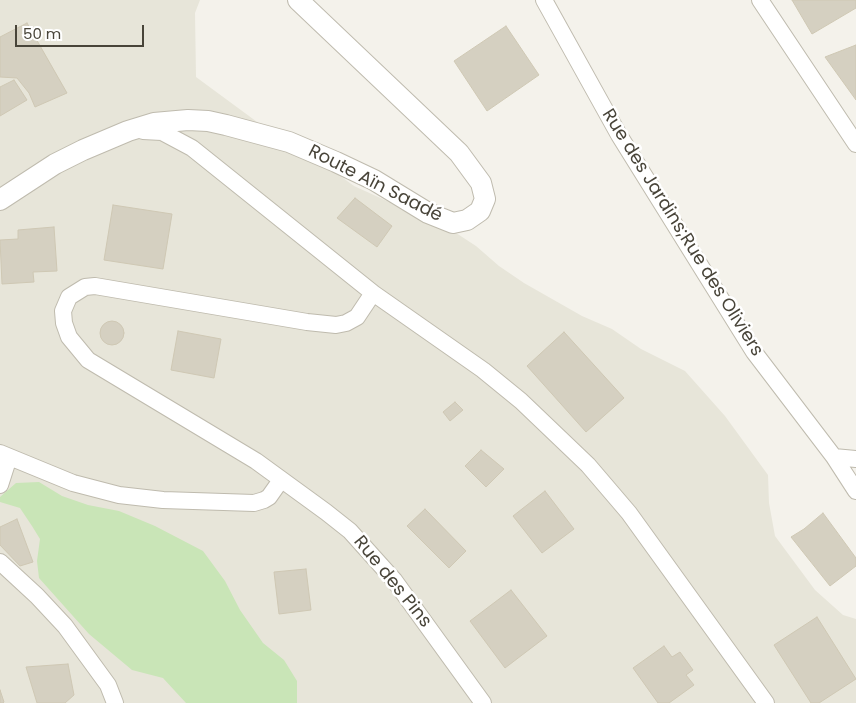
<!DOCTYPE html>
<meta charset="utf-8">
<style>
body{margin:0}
#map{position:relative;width:856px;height:703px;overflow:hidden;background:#f4f2eb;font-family:Poppins,sans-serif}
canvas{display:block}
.scale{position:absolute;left:15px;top:25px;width:129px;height:22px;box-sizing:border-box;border:2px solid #484439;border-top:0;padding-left:6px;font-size:15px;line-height:18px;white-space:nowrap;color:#484439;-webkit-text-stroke:4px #fff;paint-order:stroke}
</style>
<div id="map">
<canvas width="856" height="703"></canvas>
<div class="scale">50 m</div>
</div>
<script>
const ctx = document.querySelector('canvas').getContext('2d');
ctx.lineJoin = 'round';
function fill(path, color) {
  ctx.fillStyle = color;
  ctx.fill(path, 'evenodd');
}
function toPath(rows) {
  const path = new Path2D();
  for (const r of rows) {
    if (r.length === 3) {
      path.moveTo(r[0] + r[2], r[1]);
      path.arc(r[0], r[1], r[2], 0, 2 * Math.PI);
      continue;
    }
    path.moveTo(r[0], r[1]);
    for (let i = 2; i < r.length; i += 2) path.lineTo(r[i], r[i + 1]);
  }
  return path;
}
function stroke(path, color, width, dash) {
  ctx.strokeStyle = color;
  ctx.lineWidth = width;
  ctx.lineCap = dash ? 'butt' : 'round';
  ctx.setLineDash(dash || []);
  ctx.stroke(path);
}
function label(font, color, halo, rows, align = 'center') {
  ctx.font = font + ' Poppins,sans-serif';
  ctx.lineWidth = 5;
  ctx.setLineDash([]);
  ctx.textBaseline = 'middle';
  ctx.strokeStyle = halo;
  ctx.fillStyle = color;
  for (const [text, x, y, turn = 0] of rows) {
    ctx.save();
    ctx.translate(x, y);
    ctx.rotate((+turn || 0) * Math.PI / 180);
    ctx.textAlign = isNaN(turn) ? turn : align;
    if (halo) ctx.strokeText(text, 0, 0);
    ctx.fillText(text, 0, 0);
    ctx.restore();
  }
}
fill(toPath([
 [0,0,200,0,195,13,196,77,287,144,318,160,354,186,453,231,476,246,499,266,524,283,582,316,612,329,641,349,685,371,725,416,768,475,769,503,775,536,815,590,843,615,856,619,856,703,0,703]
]), '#e7e5d9');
fill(toPath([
 [39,482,62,496,88,505,119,511,155,526,203,551,225,581,240,610,263,643,284,660,297,681,297,703,186,703,163,678,132,670,89,634,39,578,37,561,40,539,32,526,20,508,0,502,0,497,16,483]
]), '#c9e5b7');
const building = toPath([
 [792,0,856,0,856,8,812,34,792,0],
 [27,23,67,93,35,107,29,93,17,78,0,77,0,37,27,23],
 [506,26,539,75,487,111,454,61,506,26],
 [856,45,856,100,825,57,856,45],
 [14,80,27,100,0,116,0,87,14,80],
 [355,198,392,226,377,247,337,218,355,198],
 [113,205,172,214,163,269,104,260,113,205],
 [54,227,57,271,33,272,34,282,2,284,0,240,18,239,18,230,54,227],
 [112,333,12],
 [178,331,221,339,214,378,171,370,178,331],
 [564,332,624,398,586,432,527,366,564,332],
 [455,402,463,410,450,421,443,412,455,402],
 [481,450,504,469,486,487,465,466,481,450],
 [545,491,574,529,542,553,513,516,545,491],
 [425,509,466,551,449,568,407,526,425,509],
 [823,513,856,558,856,566,830,586,791,537,804,529,823,513],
 [17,519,33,562,20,566,0,545,0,527,17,519],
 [306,569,311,610,279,614,274,572,306,569],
 [511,590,547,636,505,668,470,621,511,590],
 [817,617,856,679,819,703,811,703,774,645,817,617],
 [664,646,672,657,680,652,693,670,686,675,694,685,669,703,658,703,633,668,664,646],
 [68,664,74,695,65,703,37,703,26,667,68,664],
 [0,690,4,702,3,703,0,703,0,690]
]);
fill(building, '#d5d0c1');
stroke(building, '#cfc8b4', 1);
const minor = toPath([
 [544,0,619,135,754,352,834,457,856,491],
 [760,0,856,144],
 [143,131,162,132,192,148,373,293,483,370,521,401,588,465,629,513,766,703],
 [373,293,357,317,346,323,336,325,307,322,95,286,85,287,69,297,63,311,64,323,69,337,88,360,256,461,326,512,350,531,394,580,483,703],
 [0,453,73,483,119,495,163,500,254,503,264,500,269,497,281,480],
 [834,457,856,459],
 [0,485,9,457],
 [0,562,37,596,65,626,108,685,115,703]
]);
const tertiary = toPath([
 [0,200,55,164,83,150,128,131,154,123,188,120,208,121,226,125,289,142,336,162,374,180,428,213,453,223,467,220,480,211,485,199,481,183,459,153,298,0]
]);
stroke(minor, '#bfbbae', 18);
stroke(tertiary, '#bfbbae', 22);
stroke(minor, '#fff', 16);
stroke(tertiary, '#fff', 20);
label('18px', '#484439', '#fff', [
 ["Route Aïn Saadé",375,184,27],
 ["Rue des Jardins;Rue des Oliviers",682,233,58],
 ["Rue des Pins",392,582,51]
]);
</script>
